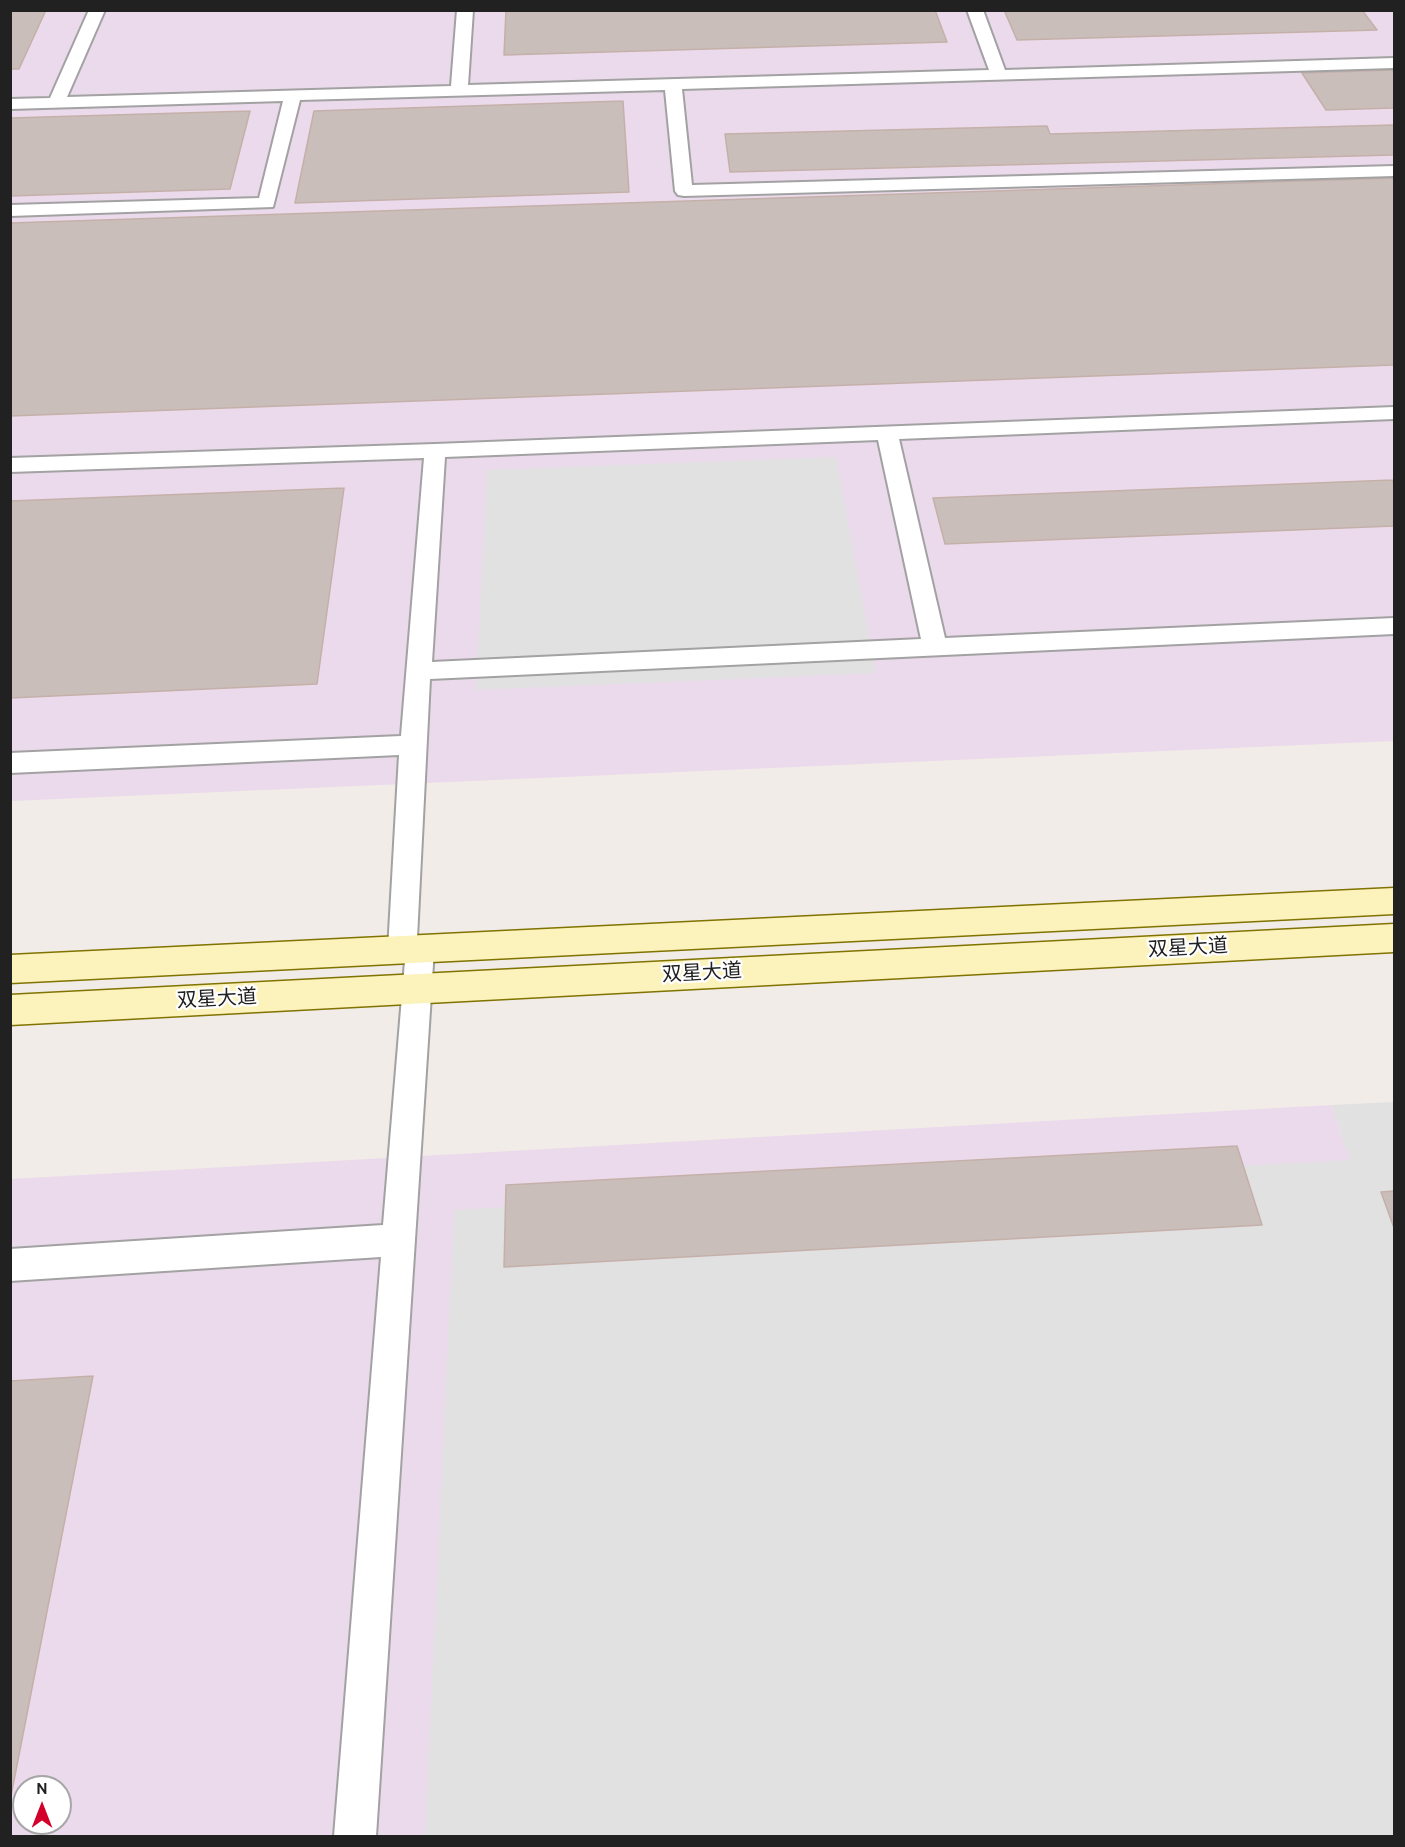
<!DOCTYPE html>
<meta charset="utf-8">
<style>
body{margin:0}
#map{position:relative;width:1405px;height:1847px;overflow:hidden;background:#f2ece8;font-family:Cabin,sans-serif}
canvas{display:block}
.frame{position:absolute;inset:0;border:12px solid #212121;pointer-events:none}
.north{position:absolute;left:12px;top:1775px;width:60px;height:60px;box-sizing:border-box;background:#fff;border:2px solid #a6a6a6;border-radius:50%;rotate:0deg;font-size:16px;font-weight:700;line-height:24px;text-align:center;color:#212121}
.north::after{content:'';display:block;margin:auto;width:21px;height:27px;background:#d3002b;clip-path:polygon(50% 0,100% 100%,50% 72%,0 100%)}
</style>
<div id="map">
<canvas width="1405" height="1847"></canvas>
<div class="frame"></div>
<div class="north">N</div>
</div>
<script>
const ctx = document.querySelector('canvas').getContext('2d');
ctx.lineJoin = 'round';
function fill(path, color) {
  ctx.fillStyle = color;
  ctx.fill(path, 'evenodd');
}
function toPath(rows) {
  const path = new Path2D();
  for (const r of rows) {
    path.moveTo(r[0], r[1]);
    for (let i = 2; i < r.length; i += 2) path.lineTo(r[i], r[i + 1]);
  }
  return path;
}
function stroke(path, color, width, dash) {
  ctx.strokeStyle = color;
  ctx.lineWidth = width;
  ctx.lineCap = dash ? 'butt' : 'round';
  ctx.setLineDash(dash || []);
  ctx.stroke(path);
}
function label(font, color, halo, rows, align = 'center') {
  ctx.font = font + ' Cabin,"Noto Sans SC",sans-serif';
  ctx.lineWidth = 4.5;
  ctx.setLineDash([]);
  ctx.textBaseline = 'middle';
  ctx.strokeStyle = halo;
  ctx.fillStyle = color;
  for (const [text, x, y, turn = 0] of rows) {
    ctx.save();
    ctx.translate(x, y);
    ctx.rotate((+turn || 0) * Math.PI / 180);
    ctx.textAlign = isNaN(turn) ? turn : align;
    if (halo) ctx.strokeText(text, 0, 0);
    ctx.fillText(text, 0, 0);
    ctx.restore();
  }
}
fill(toPath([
 [10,11,1394,11,1394,741,11,801],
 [1331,1105,1394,1285,1394,1836,11,1836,11,1179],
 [24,1787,60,1787,60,1823,24,1823]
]), '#ebdaeb');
fill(toPath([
 [836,457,876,673,476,690,487,470],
 [1394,1102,1394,1836,425,1836,454,1210,1350,1160,1331,1105]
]), '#e1e1e1');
const building = toPath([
 [10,10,46,10,19,69,10,69,10,10],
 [506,10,935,10,947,42,504,55,506,10],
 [1004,10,1362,10,1377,30,1017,40,1004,10],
 [1394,70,1394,108,1326,110,1302,73,1394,70],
 [623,101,629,192,295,203,314,111,623,101],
 [250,111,230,189,10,196,10,118,250,111],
 [1394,125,1394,155,730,172,725,134,1047,126,1050,134,1394,125],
 [1394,178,1394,365,10,416,10,223,1394,178],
 [1392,480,1394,484,1394,526,945,544,933,498,1392,480],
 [344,488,317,684,10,698,10,501,344,488],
 [1237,1146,1262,1225,504,1267,506,1185,1237,1146],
 [1394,1191,1394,1228,1381,1192,1394,1191],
 [93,1376,10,1801,10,1381,93,1376]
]);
fill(building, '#cabebb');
stroke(building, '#c4b0a9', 1.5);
const lane = toPath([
 [89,10,105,10,67,97,451,86,457,10,473,10,468,85,989,70,967,10,983,10,1005,70,1394,58,1394,68,682,89,692,185,1394,166,1394,176,684,196,678,195,675,191,665,90,300,100,273,207,10,216,10,205,259,198,283,101,10,109,10,99,50,98,89,10],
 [1394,407,1394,419,899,439,945,638,1394,618,1394,634,430,679,417,938,430,941,434,949,376,1836,334,1836,381,1257,10,1281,10,1249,383,1225,405,961,392,958,388,950,399,755,10,773,10,753,401,736,424,458,10,472,10,458,435,444,1394,407],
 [878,440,921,639,432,662,445,457,878,440]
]);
const secondary = toPath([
 [1394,888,1394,914,10,983,10,955,1394,888],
 [1394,924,1394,952,10,1025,10,995,1394,924]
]);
stroke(lane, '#a2a2a2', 4);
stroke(secondary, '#807301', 3);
fill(lane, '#fff');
fill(secondary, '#fcf2bc');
label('20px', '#212121', '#fff', [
 ["双星大道",1188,948,-3],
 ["双星大道",702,973,-3],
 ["双星大道",217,999,-3]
]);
</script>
